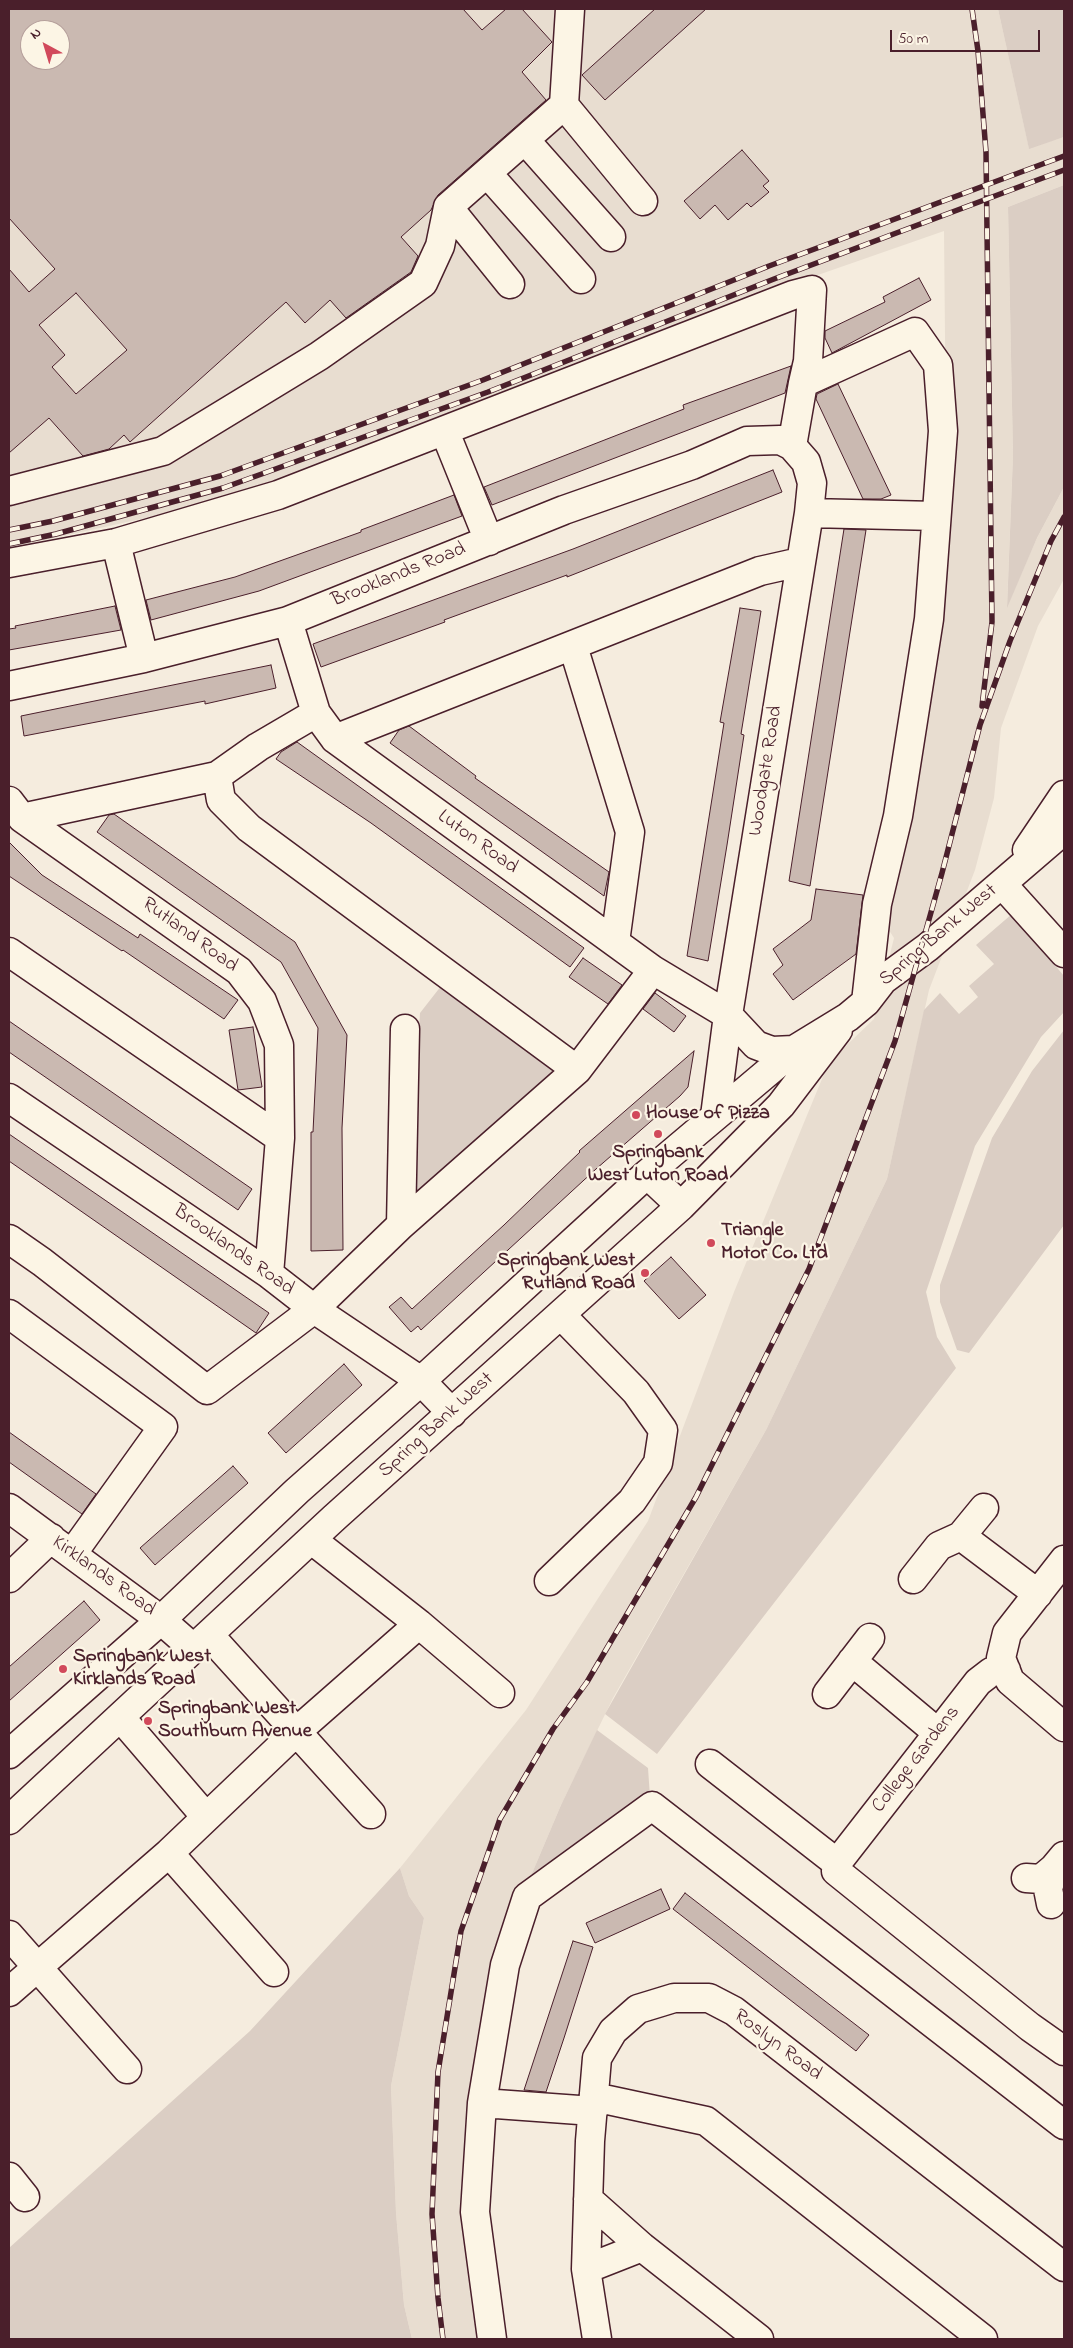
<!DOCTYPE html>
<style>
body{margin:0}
#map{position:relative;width:1073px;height:2348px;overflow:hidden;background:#f5ecde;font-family:"Indie Flower",sans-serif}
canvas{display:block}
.frame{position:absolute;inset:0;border:10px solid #4a1f2b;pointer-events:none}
.north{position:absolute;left:20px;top:20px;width:50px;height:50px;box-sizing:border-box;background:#fcf5e5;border:1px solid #b59f9b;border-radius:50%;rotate:321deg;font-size:14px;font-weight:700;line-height:20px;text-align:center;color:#4a1f2b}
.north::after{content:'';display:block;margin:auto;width:18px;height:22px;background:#d1495b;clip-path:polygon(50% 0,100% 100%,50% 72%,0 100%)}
.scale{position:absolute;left:890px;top:30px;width:150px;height:22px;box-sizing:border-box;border:2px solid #4a1f2b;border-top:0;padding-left:6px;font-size:15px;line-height:18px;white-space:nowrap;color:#4a1f2b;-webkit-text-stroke:4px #fcf5e5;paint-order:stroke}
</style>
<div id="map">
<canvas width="1073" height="2348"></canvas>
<div class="frame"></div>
<div class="north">N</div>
<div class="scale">50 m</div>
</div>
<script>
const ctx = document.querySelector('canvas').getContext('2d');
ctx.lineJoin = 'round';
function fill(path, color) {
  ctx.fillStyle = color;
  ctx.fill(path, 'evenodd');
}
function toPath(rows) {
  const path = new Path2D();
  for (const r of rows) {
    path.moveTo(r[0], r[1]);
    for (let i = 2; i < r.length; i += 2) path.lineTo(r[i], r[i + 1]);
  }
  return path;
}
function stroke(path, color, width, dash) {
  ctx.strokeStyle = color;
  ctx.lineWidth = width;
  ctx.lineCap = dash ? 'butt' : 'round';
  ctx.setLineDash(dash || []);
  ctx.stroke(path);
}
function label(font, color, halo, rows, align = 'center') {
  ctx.font = font + ' "Indie Flower",sans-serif';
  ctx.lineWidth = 4.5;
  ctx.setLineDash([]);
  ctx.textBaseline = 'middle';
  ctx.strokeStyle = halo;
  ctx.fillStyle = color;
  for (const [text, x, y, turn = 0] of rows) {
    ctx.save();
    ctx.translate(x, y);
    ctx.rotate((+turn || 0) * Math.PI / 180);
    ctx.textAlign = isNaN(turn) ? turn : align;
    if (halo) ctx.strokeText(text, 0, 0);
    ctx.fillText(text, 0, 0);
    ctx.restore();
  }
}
fill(toPath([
 [9,9,998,9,1029,148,1064,137,1064,185,1008,207,1013,455,1007,606,1037,538,1064,487,1064,579,1038,626,1001,728,994,798,975,870,929,990,887,1179,766,1430,613,1698,561,1805,527,1885,500,1958,481,2339,412,2339,404,2305,396,2213,391,2086,424,1918,409,1896,400,1868,526,1710,648,1521,734,1292,829,1062,874,1019,894,938,878,913,946,441,944,231,752,298,510,397,218,502,9,548],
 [30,30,60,30,60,60,30,60]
]), '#e8ddd0');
fill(toPath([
 [998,9,1064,9,1064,137,1029,149],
 [1064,185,1064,487,1037,538,1007,608,1013,455,1008,207],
 [1012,914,1064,976,1064,1012,1041,1037,975,1146,926,1292,937,1337,956,1368,657,1754,605,1714,766,1430,887,1179,924,1010,940,993,959,1014,978,997,969,986,994,964,976,945],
 [445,981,553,1062,555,1077,419,1201,408,1197,420,1013],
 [1064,1030,1064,1225,969,1353,957,1350,940,1302,940,1285,992,1138,1032,1071],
 [597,1730,648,1768,650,1797,527,1885,561,1805],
 [400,1868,409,1896,424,1918,391,2086,396,2213,404,2305,412,2339,9,2339,9,2248,250,2031]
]), '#dbcec4');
const building = toPath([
 [9,9,463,9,482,30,506,9,522,9,552,42,522,72,546,100,438,195,431,210,401,237,418,256,411,272,346,318,330,300,305,323,286,302,130,442,124,435,109,449,83,456,49,418,9,453,9,269,29,292,55,269,9,218,9,9],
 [30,30,60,30,60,60,30,60,30,30],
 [76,293,127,350,76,394,52,367,65,355,39,325,76,293],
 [655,9,706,9,605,100,582,75,655,9],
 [742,150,769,181,763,186,769,192,751,207,747,203,728,220,715,205,700,219,684,201,742,150],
 [919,278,931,300,832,353,825,338,825,331,885,302,883,297,919,278],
 [791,366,785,393,492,505,484,487,684,409,683,405,791,366],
 [838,384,891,495,881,499,863,499,816,399,817,394,838,384],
 [773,470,782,492,567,577,567,575,534,587,444,620,445,622,321,667,313,644,573,549,773,470],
 [454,495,462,516,259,591,151,620,146,600,235,577,361,532,361,530,454,495],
 [844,529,866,530,810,886,789,881,844,529],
 [115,606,121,630,9,650,9,629,16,628,15,626,115,606],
 [740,608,761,611,741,734,744,735,727,845,708,961,687,956,724,723,720,722,740,608],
 [271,665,276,688,205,704,205,701,24,736,21,716,271,665],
 [409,726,476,776,475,778,609,872,604,896,390,743,399,730,409,726],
 [297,742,584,948,570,967,371,823,276,759,281,752,297,742],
 [114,814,295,942,347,1035,342,1128,343,1250,311,1251,311,1132,313,1132,318,1028,281,962,97,832,109,815,114,814],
 [9,842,42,875,138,938,140,934,238,1000,224,1019,123,950,122,951,9,876,9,842],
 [816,889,863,895,856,954,793,1000,773,974,783,965,773,949,811,920,816,889],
 [583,958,622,985,608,1004,569,977,583,958],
 [655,993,686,1016,674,1032,643,1009,655,993],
 [9,1021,252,1189,238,1210,9,1052,9,1021],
 [253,1027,262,1087,238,1090,229,1030,253,1027],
 [694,1051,688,1087,680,1096,596,1169,421,1330,418,1326,411,1332,389,1307,401,1297,412,1309,504,1225,580,1152,579,1151,694,1051],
 [9,1134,269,1313,256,1333,9,1161,9,1134],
 [671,1257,706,1295,679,1319,644,1281,671,1257],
 [344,1364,362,1385,286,1453,268,1433,344,1364],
 [9,1432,96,1494,82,1514,9,1462,9,1432],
 [233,1466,248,1483,155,1565,140,1548,233,1466],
 [84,1601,100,1620,9,1701,9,1667,84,1601],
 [661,1889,670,1909,595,1943,586,1923,661,1889],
 [685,1893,869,2035,856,2051,673,1909,685,1893],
 [573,1941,593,1947,564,2038,546,2092,524,2090,573,1941]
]);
fill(building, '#cab9b1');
stroke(building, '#4a1f2b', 1);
const minor = toPath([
 [564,105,643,201],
 [525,140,611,237],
 [487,173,581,279],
 [510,284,448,207,564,105,570,9],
 [445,432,489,541],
 [792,446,803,383,915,332,938,365,943,431,929,619,898,816,877,904,866,1002],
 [9,491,163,451,319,356,423,283,440,246,448,207],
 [809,513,936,516],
 [116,543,144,658],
 [9,563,116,543,278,495,793,295,812,290,808,361,803,383],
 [288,621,316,713,335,739,653,970,728,1015,756,1045,772,1051,794,1050],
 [573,646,630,832,615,942],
 [9,686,144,658,288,621,564,510,692,465,747,441,780,440,792,446,806,462,812,483,809,513,728,1015,715,1116],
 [316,713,258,747,217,776,221,800,249,828,577,1070],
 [335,739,760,571,800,562],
 [9,801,22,818,239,971,262,1001,279,1045,280,1138,269,1274],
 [22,818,217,776],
 [1027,850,1064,795],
 [1002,884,1064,953],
 [9,952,280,1138],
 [9,1098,269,1274,314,1309,421,1381,452,1413],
 [647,1174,681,1206],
 [401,1225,405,1029],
 [9,1239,42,1262,207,1390,314,1309,401,1225,577,1070,653,970],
 [9,1314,163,1427,72,1554],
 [9,1508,161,1620,194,1649],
 [961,1536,1038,1594],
 [1064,1560,1007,1633,1001,1658,1010,1681,1064,1727],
 [9,1578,51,1538],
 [913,1579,939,1546,961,1536,984,1508],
 [549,1581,632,1501,658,1463,663,1430,636,1392,561,1315],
 [419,1624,500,1693],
 [209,1635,371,1814],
 [852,1661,938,1733],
 [1006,1670,991,1672,978,1682,837,1863,836,1871,1030,2027,1064,2051],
 [827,1694,870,1638],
 [121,1718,206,1817],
 [9,1754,161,1620,297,1491,421,1381,647,1174,794,1050,848,1017,866,1002,883,980,928,947,1064,830],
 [710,1764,837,1863],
 [9,1820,334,1518,681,1206,781,1105,838,1030],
 [169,1853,274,1972],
 [1026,1878,1041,1879,1054,1868,1064,1856],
 [1051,1904,1048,1889,1054,1868],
 [9,1935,127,2069],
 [9,1992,169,1853,296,1732,419,1624,312,1540],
 [594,2097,706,2121,983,2339],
 [482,2103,593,2111],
 [9,2177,25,2197],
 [588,2199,642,2247,759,2339],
 [586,2269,642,2247],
 [492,2339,475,2212,482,2103,505,1965,527,1897,652,1806,1064,2125],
 [597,2339,586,2269,590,2141,597,2058,613,2031,638,2009,674,1998,709,1998,734,2011,1064,2267]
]);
stroke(minor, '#4a1f2b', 31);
stroke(minor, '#fcf5e5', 28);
const rail = toPath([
 [972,9,978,51,986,152,992,622,982,706],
 [9,530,53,521,220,476,483,380,769,266,1064,156],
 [9,544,56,534,223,488,488,392,774,279,1064,170],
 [443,2339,438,2298,432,2214,438,2072,461,1931,500,1819,553,1729,587,1682,696,1497,809,1269,895,1041,942,873,980,725,1010,641,1051,541,1064,517]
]);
stroke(rail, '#4a1f2b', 5.5);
stroke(rail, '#fcf5e5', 4, [11]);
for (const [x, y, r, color] of [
 [636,1115,5,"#d1495b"],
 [658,1134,5,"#d1495b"],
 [711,1243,5,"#d1495b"],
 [645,1273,5,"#d1495b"],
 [63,1669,5,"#d1495b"],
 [148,1721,5,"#d1495b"]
]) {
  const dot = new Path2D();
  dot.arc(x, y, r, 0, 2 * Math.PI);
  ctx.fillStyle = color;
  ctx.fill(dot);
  stroke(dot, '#fcf5e5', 2);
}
label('20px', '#4a1f2b', '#fcf5e5', [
 ["Brooklands Road",399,576,-22],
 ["Woodgate Road",767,771,-81],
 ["Luton Road",477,843,36],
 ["Rutland Road",189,936,36],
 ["Spring Bank West",939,936,-40],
 ["Brooklands Road",233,1251,35],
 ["Spring Bank West",437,1426,-42],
 ["Kirklands Road",103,1577,36],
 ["College Gardens",917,1760,-52],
 ["Roslyn Road",777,2046,37]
]);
label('bold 20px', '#4a1f2b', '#fcf5e5', [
 ["House of Pizza",646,1115],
 ["Springbank",658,1154,"center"],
 ["West Luton Road",658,1177,"center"],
 ["Triangle",721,1232],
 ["Motor Co. Ltd",721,1255],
 ["Springbank West",635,1262,"right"],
 ["Rutland Road",635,1285,"right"],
 ["Springbank West",73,1658],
 ["Kirklands Road",73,1681],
 ["Springbank West",158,1710],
 ["Southburn Avenue",158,1733]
], 'left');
</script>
